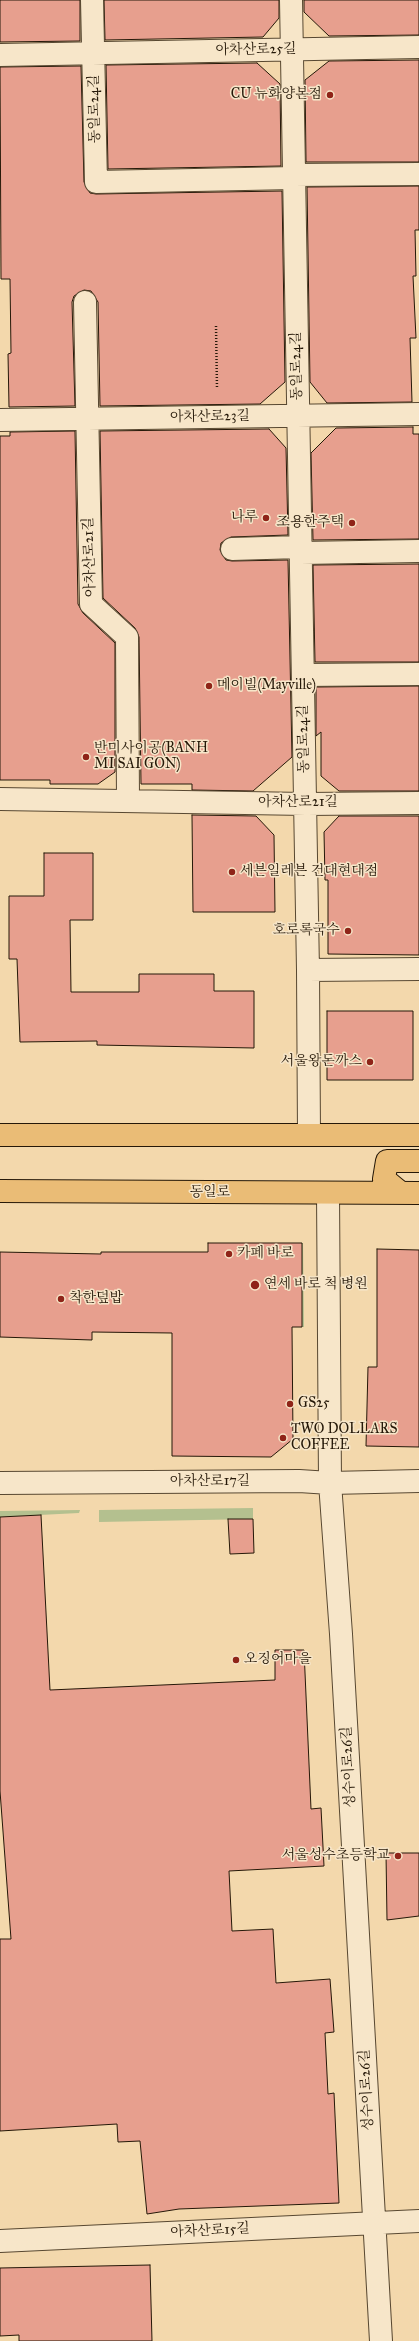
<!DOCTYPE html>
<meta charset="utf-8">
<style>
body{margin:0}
canvas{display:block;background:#f3d8ac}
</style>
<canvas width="419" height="2341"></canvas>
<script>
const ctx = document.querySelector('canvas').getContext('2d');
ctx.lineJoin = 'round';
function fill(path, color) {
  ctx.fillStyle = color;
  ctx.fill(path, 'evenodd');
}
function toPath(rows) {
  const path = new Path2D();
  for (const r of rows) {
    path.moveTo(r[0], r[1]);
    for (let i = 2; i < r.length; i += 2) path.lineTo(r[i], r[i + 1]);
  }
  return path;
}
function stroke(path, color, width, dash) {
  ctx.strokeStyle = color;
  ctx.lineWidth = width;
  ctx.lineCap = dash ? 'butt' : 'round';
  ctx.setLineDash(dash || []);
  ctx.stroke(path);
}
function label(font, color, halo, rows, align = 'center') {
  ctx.font = font + ' "IM FELL Great Primer","Noto Serif KR",serif';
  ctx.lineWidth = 3;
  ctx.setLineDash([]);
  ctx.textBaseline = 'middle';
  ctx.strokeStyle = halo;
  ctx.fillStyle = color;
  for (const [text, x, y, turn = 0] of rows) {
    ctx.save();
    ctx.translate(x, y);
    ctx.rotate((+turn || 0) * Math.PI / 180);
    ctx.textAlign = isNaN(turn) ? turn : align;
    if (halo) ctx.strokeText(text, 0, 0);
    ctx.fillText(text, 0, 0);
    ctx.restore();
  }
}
fill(toPath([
 [302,1243,303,1243,304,1327,302,1327],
 [253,1508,253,1519,99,1522,99,1510],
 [80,1510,79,1513,0,1517,0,1511]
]), '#b4c08f');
const building = toPath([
 [0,0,80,0,80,41,0,42,0,0],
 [104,0,279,0,279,18,263,37,105,40,104,0],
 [304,0,419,0,419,35,329,36,304,12,304,0],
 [419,60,419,162,306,162,305,80,329,61,419,60],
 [257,63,280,84,281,166,108,169,106,65,257,63],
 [81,66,84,182,90,193,96,194,282,191,285,382,260,404,100,406,98,302,91,291,84,290,74,296,72,302,75,406,9,407,8,354,11,353,10,279,1,279,0,67,81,66],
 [419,186,419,230,415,230,416,276,413,276,416,338,410,338,412,402,327,403,310,382,307,187,419,186],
 [413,427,413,434,419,434,419,539,313,540,311,453,336,428,413,427],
 [269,429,286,448,288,535,231,537,221,543,220,550,226,560,232,561,288,560,292,757,253,791,192,790,192,784,141,784,139,637,135,628,103,598,100,431,269,429],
 [75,431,78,604,83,613,115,643,115,772,98,784,50,784,50,780,0,780,0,436,10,436,10,432,75,431],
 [419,564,419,662,315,662,313,565,419,564],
 [419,686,419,791,339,791,321,776,321,732,316,736,316,687,419,686],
 [192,815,256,816,274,835,275,912,193,912,192,815],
 [339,816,419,816,419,955,328,954,328,880,325,880,324,832,339,816],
 [44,853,93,853,93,920,70,920,71,992,139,992,139,974,214,974,214,991,254,991,254,1048,97,1045,97,1041,20,1042,17,959,9,959,9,896,44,896,44,853],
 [327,1011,413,1011,413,1080,327,1080,327,1011],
 [208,1243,302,1243,302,1327,292,1327,293,1439,271,1457,172,1456,172,1333,92,1332,92,1340,0,1337,0,1252,101,1254,101,1252,208,1252,208,1243],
 [377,1249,419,1250,419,1447,366,1446,368,1367,377,1367,377,1249],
 [41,1515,50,1690,275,1680,275,1650,304,1650,311,1809,321,1808,324,1866,229,1871,232,1931,273,1929,276,1983,330,1979,334,2032,325,2033,328,2094,334,2093,339,2203,179,2209,147,2214,140,2141,118,2142,117,2124,0,2131,0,1939,11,1939,0,1791,0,1517,41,1515],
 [228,1519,253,1519,254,1553,230,1554,228,1519],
 [386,1853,419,1853,419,1916,387,1920,386,1853],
 [150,2265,152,2341,19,2341,19,2335,0,2336,0,2268,150,2265]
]);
fill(building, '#e79f8e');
stroke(building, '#251808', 1);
const minor = toPath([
 [92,0,96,182,294,178],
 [291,0,308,970,309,1135],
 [0,55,419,47],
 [293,175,419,174],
 [85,302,91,604,127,637,128,800],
 [0,420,419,414],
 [232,549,300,547],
 [301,553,419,551],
 [303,675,419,674],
 [0,799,306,804,419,803],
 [308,970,419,969],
 [328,1193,330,1483,341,1634,381,2341],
 [0,1483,299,1481,330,1483,419,1481],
 [0,2241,419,2221]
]);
const major = toPath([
 [0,1135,419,1135],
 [0,1191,419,1193],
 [401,1193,384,1179,387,1161,419,1161]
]);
stroke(minor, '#584831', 24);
stroke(major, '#251808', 24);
stroke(toPath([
 [216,326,217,389]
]), '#251808', 2.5, [1, 2]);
stroke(minor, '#f7e6c9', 22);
stroke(major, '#eabc76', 22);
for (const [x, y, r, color] of [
 [330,95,4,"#8f2418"],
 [266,518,4,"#8f2418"],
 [352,523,4,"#8f2418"],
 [209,686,4,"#8f2418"],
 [86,757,4,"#8f2418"],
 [232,872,4,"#8f2418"],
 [348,931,4,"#8f2418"],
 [370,1062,4,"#8f2418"],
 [229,1254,4,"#8f2418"],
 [255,1285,5,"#8f2418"],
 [61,1299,4,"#8f2418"],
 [290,1404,4,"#8f2418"],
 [283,1438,4,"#8f2418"],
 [236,1660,4,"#8f2418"],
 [398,1856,4,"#8f2418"]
]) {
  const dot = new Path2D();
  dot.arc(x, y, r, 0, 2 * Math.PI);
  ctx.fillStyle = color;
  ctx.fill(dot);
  stroke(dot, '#f7e6c9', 1.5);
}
label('14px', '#251808', '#f7e6c9', [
 ["아차산로25길",256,50,-1],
 ["동일로24길",95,109,-91],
 ["동일로24길",297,366,-91],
 ["아차산로23길",210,417,-1],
 ["아차산로21길",90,557,-92],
 ["동일로24길",304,739,-91],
 ["아차산로21길",298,803],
 ["동일로",210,1193],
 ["아차산로17길",210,1482],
 ["성수이로26길",349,1767,-93],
 ["성수이로26길",367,2090,-93],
 ["아차산로15길",210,2231,-3]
]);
label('14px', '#251808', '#f7e6c9', [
 ["CU 뉴화양본점",322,95,"right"],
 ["나루",258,518,"right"],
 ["조용한주택",344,523,"right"],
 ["메이빌(Mayville)",217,686],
 ["반미사이공(BANH",94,749],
 ["MI SAI GON)",94,765],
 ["세븐일레븐 건대현대점",240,872],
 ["호로록국수",340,931,"right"],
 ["서울왕돈까스",362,1062,"right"],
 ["카페 바로",237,1254],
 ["연세 바로 척 병원",264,1285],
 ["착한덮밥",69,1299],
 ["GS25",298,1404],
 ["TWO DOLLARS",291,1430],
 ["COFFEE",291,1446],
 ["오징어마을",244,1660],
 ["서울성수초등학교",390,1856,"right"]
], 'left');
</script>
